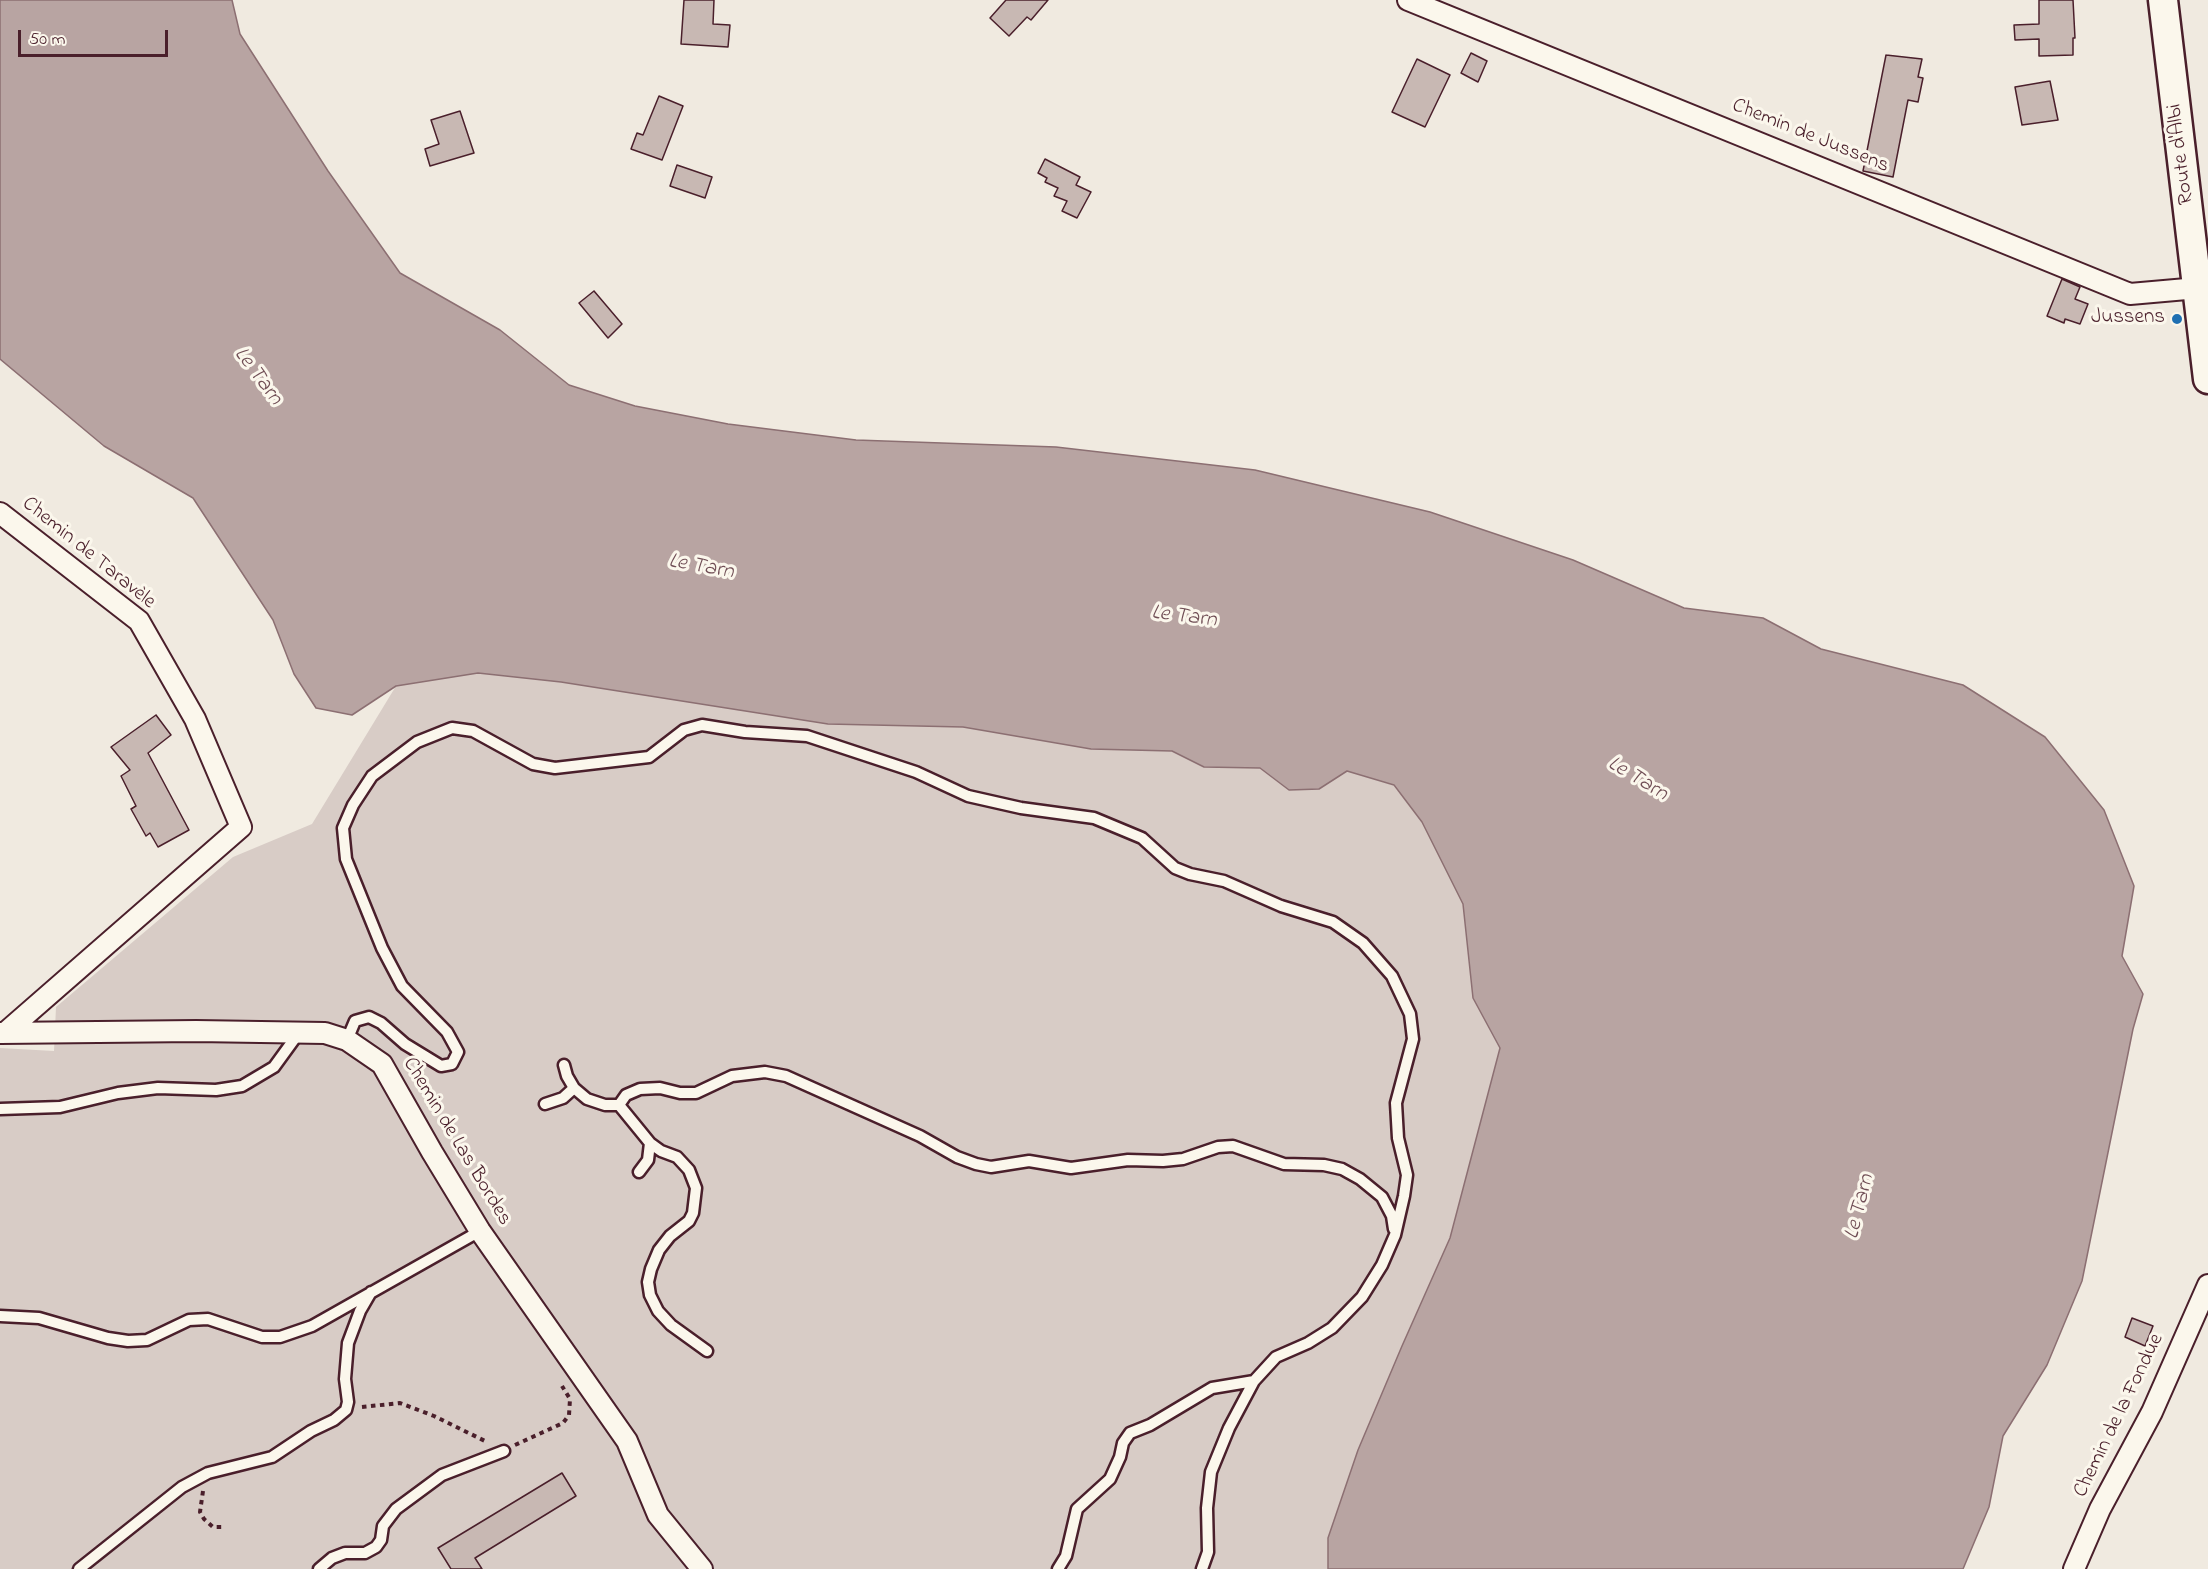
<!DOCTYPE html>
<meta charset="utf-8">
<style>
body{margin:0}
#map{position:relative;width:2208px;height:1569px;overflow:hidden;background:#f0eae0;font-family:"Indie Flower",sans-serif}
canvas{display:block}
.scale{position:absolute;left:18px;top:30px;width:150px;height:27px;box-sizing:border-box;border:3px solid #4a1f2b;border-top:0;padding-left:8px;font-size:18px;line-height:21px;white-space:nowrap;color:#4a1f2b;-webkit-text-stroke:4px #fbf7ec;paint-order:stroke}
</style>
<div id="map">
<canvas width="2208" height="1569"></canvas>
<div class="scale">50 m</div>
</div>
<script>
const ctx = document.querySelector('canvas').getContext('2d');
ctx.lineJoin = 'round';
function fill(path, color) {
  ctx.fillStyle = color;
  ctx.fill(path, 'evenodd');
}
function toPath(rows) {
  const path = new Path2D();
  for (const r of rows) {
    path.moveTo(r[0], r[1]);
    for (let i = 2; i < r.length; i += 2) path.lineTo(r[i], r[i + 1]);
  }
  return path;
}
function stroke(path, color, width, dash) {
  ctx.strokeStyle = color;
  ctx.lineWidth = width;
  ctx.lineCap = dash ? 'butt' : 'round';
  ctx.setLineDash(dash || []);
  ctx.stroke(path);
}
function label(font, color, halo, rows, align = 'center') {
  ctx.font = font + ' "Indie Flower",sans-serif';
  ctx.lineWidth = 6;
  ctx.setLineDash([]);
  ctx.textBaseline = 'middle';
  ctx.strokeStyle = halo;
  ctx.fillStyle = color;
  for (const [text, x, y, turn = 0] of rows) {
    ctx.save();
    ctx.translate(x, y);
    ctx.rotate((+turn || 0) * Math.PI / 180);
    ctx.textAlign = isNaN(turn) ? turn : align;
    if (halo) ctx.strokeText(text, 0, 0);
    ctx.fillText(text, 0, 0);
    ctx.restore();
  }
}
fill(toPath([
 [478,673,561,682,828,724,963,727,1091,749,1172,751,1204,767,1260,768,1289,790,1319,789,1347,771,1393,785,1422,822,1463,904,1473,998,1500,1048,1450,1238,1402,1346,1358,1450,1328,1538,1328,1569,0,1569,0,1048,54,1051,56,1007,233,857,312,824,396,686]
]), '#d8ccc6');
const water = toPath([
 [0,0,232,0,240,34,328,171,400,273,500,330,569,385,635,406,728,424,856,440,1056,447,1255,470,1430,512,1573,560,1684,608,1763,618,1821,649,1963,685,2045,737,2104,810,2134,886,2122,956,2143,994,2133,1029,2082,1281,2047,1365,2003,1436,1989,1507,1963,1569,1328,1569,1328,1538,1358,1450,1402,1346,1450,1238,1500,1048,1473,998,1463,904,1422,822,1394,785,1347,771,1319,789,1289,790,1260,768,1204,767,1172,751,1091,749,963,727,828,724,561,682,478,673,396,686,352,715,316,708,294,674,273,620,193,498,104,446,0,359,0,0]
]);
fill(water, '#b8a4a2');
stroke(water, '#8c6f72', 1.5);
const building = toPath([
 [684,0,714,0,713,24,730,25,728,47,681,44,684,0],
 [1006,0,1048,0,1031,20,1027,17,1009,36,990,18,1006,0],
 [2039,0,2073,0,2075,38,2073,38,2073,55,2039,56,2039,39,2015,40,2014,25,2039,24,2039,0],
 [1471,53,1487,61,1478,82,1461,73,1471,53],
 [1886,55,1922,59,1918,77,1923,78,1918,102,1908,100,1893,177,1863,171,1886,55],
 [1417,59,1450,75,1425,127,1392,112,1417,59],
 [2050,81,2058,120,2022,125,2015,87,2050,81],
 [659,96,683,106,662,160,631,149,637,133,643,135,659,96],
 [460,111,474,153,430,166,425,149,439,144,431,120,460,111],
 [1045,159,1080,177,1076,185,1091,192,1077,218,1062,211,1067,201,1054,196,1058,188,1045,182,1047,178,1038,173,1045,159],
 [677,165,712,177,705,198,670,186,677,165],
 [2062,279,2080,287,2075,299,2088,304,2080,324,2065,319,2064,323,2047,316,2062,279],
 [594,291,622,324,608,338,579,303,594,291],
 [156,715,171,735,148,753,189,830,158,847,150,833,146,836,131,809,136,806,121,776,130,770,111,747,156,715],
 [2132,1318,2153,1326,2145,1346,2125,1337,2132,1318],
 [562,1473,576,1496,475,1558,482,1569,451,1569,438,1548,562,1473]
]);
fill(building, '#c8b8b3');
stroke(building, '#4a1f2b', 1.5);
const lane = toPath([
 [347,1040,355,1021,369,1017,381,1023,405,1044,441,1066,452,1064,458,1052,447,1032,402,986,382,948,346,859,343,828,353,805,372,776,417,742,452,728,473,731,533,764,555,768,649,757,684,730,702,725,745,732,807,736,916,772,968,796,1021,808,1094,818,1142,838,1175,868,1190,874,1224,881,1281,906,1333,922,1363,943,1392,976,1410,1014,1413,1039,1396,1103,1398,1138,1407,1175,1404,1196,1395,1235,1382,1265,1362,1297,1332,1328,1308,1343,1276,1357,1254,1381,1229,1428,1211,1472,1207,1508,1208,1552,1202,1569],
 [564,1065,567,1076,574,1088,587,1099,605,1105,619,1105,626,1095,640,1089,660,1088,680,1093,696,1093,732,1076,765,1072,786,1076,920,1136,957,1157,976,1164,991,1167,1029,1161,1071,1168,1128,1160,1163,1161,1183,1159,1218,1147,1233,1146,1284,1164,1324,1165,1342,1169,1360,1179,1382,1197,1392,1216,1394,1229],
 [545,1104,563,1098,574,1088],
 [619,1105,650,1143,661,1151,677,1157,689,1170,696,1188,693,1213,689,1221,670,1236,659,1250,651,1269,648,1282,650,1295,658,1311,671,1325,707,1351],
 [0,1109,60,1107,118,1093,158,1088,216,1090,242,1086,274,1067,298,1034],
 [639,1172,648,1160,650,1143],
 [0,1316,39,1318,108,1338,128,1341,147,1340,189,1320,208,1319,262,1337,280,1337,312,1326,480,1231],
 [79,1569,182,1487,208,1473,272,1457,311,1431,334,1420,346,1410,348,1402,345,1379,348,1343,360,1311,371,1292],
 [319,1569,332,1558,345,1553,365,1553,376,1547,381,1540,383,1526,396,1509,442,1475,504,1451],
 [1058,1569,1066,1556,1077,1509,1110,1479,1120,1457,1123,1443,1130,1433,1150,1425,1212,1388,1254,1381]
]);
const street = toPath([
 [1408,0,2130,294,2198,288],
 [0,513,139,621,195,719,241,827,5,1033],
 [0,1033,196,1031,325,1033,347,1040,382,1064,432,1152,480,1231,627,1441,658,1515,702,1569],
 [2074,1569,2100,1509,2152,1412,2208,1285]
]);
const secondary = toPath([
 [2163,0,2208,379]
]);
stroke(lane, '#4a1f2b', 15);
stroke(street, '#4a1f2b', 24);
stroke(secondary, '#4a1f2b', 33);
stroke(toPath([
 [362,1407,400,1403,434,1416,487,1442],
 [515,1445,563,1423,569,1415,570,1399,562,1386],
 [203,1491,200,1512,204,1519,213,1527,224,1527]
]), '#4a1f2b', 4, [4.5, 4.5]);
stroke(lane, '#fbf7ec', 10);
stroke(street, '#fbf7ec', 20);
stroke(secondary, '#fbf7ec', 28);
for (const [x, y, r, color] of [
 [2177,319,6,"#1f6fb2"]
]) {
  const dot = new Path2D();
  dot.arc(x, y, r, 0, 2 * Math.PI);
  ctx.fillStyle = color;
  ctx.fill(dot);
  stroke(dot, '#fbf7ec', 2);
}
label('21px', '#4a1f2b', '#fbf7ec', [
 ["Chemin de Jussens",1810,137,22],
 ["Route d'Albi",2182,154,-97],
 ["Chemin de Taravèle",88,554,39],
 ["Chemin de Las Bordes",456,1142,59],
 ["Chemin de la Fondue",2120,1416,-64]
]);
label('21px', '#4a1f2b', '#fbf7ec', [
 ["Jussens",2165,319]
], 'right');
label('italic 22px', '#704e55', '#fbf7ec', [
 ["Le Tarn",257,377,53],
 ["Le Tarn",701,568,10],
 ["Le Tarn",1184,618,7],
 ["Le Tarn",1637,780,31],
 ["Le Tarn",1861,1207,-76]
]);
</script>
